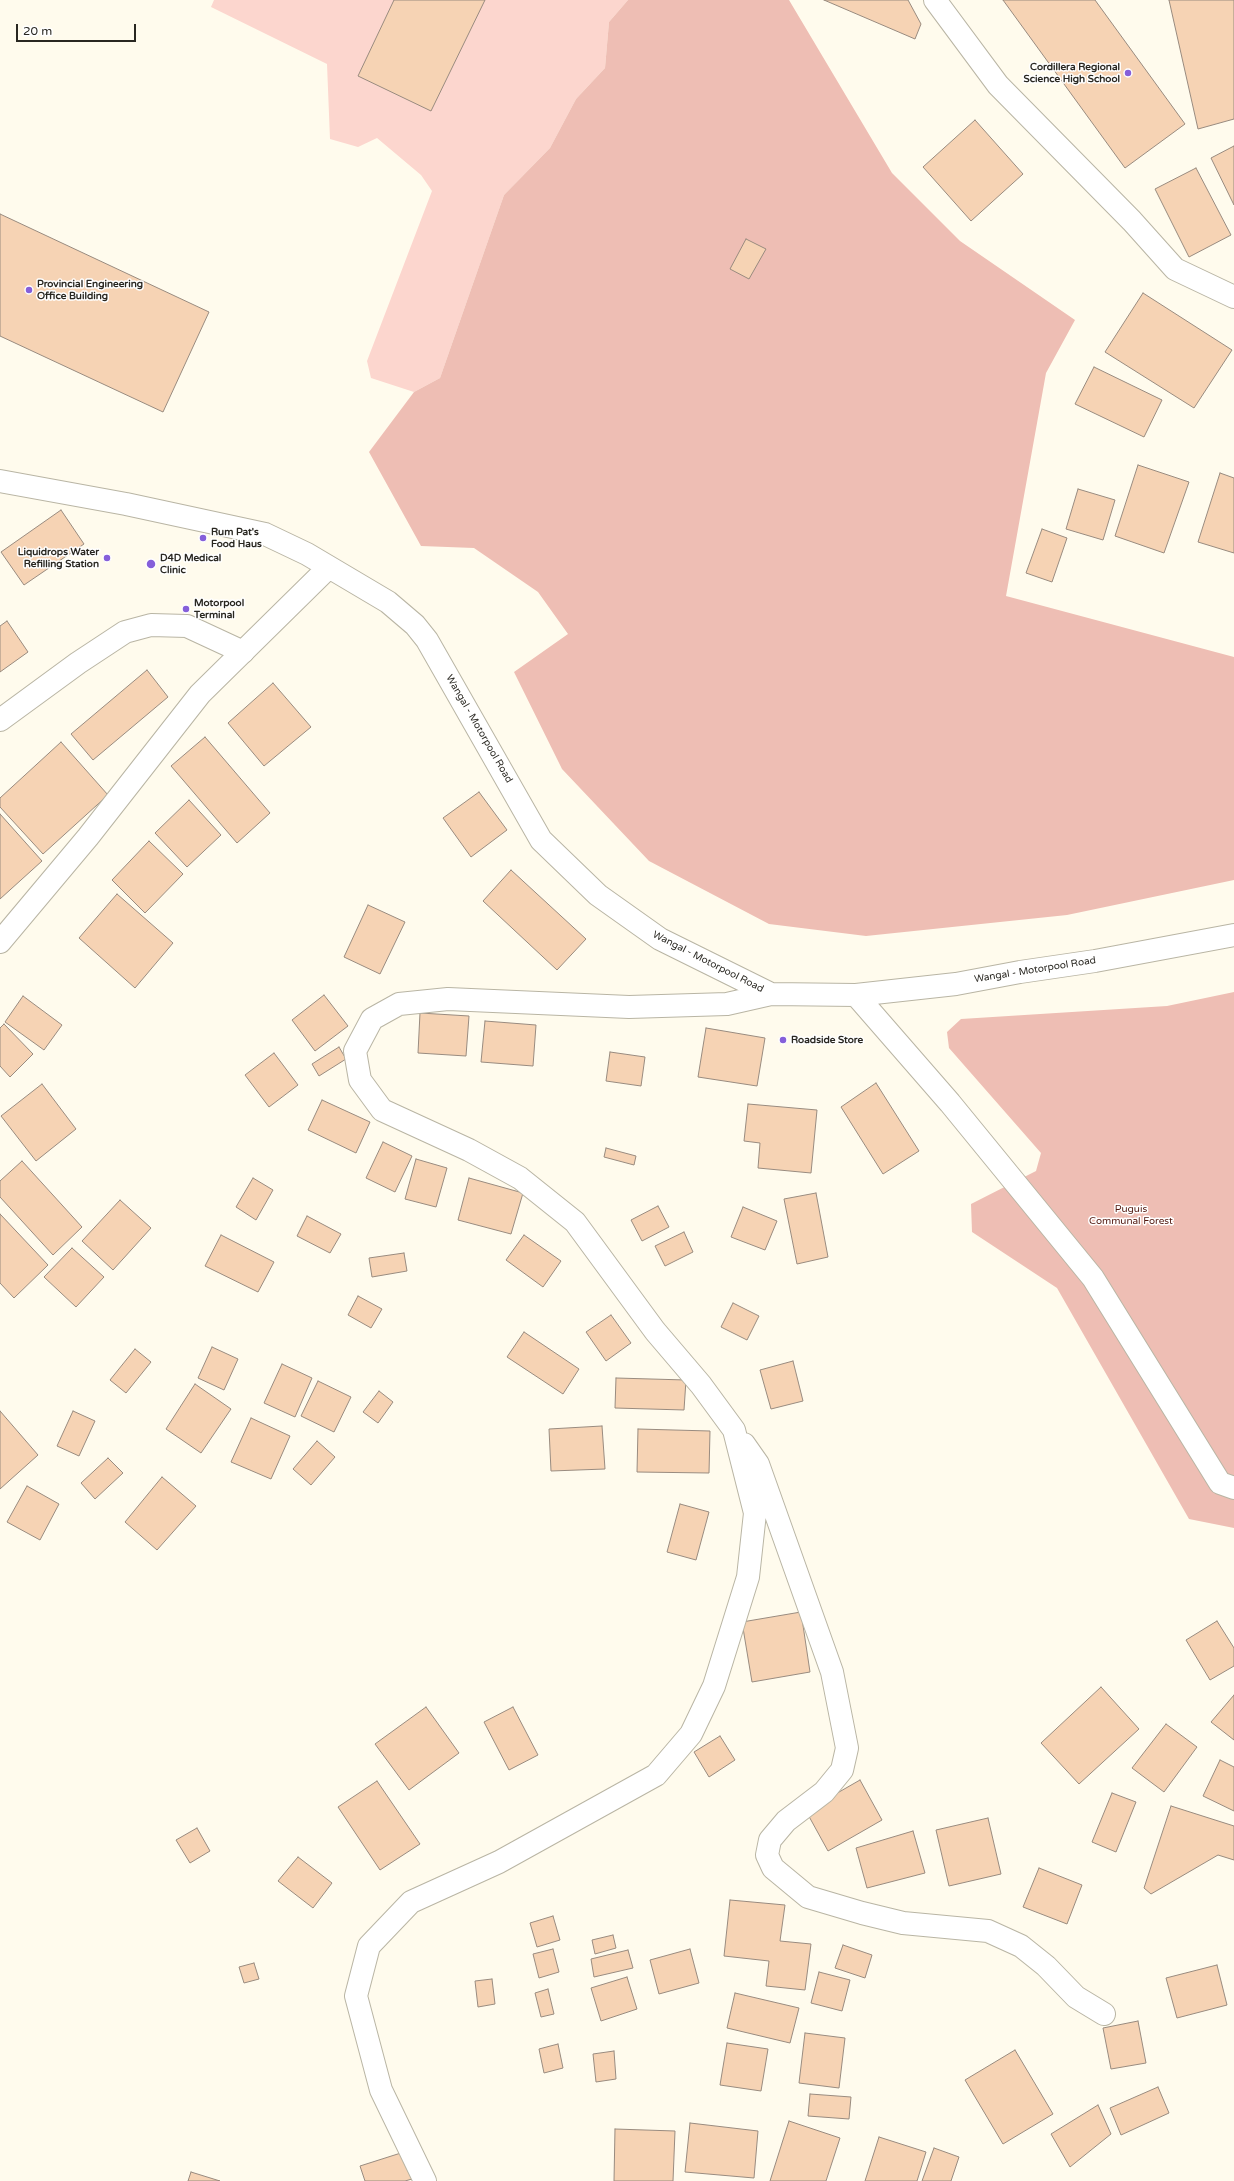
<!DOCTYPE html>
<style>
body{margin:0}
#map{position:relative;width:1234px;height:2181px;overflow:hidden;background:#fffbed;font-family:"Varela Round",sans-serif}
canvas{display:block}
.scale{position:absolute;left:16px;top:24px;width:120px;height:18px;box-sizing:border-box;border:2px solid #292721;border-top:0;padding-left:5px;font-size:12px;line-height:14px;white-space:nowrap;color:#292721;-webkit-text-stroke:3px #fff;paint-order:stroke}
</style>
<div id="map">
<canvas width="1234" height="2181"></canvas>
<div class="scale">20 m</div>
</div>
<script>
const ctx = document.querySelector('canvas').getContext('2d');
ctx.lineJoin = 'round';
function fill(path, color) {
  ctx.fillStyle = color;
  ctx.fill(path, 'evenodd');
}
function toPath(rows) {
  const path = new Path2D();
  for (const r of rows) {
    path.moveTo(r[0], r[1]);
    for (let i = 2; i < r.length; i += 2) path.lineTo(r[i], r[i + 1]);
  }
  return path;
}
function stroke(path, color, width, dash) {
  ctx.strokeStyle = color;
  ctx.lineWidth = width;
  ctx.lineCap = dash ? 'butt' : 'round';
  ctx.setLineDash(dash || []);
  ctx.stroke(path);
}
function label(font, color, halo, rows, align = 'center') {
  ctx.font = font + ' "Varela Round",sans-serif';
  ctx.lineWidth = 3;
  ctx.setLineDash([]);
  ctx.textBaseline = 'middle';
  ctx.strokeStyle = halo;
  ctx.fillStyle = color;
  for (const [text, x, y, turn = 0] of rows) {
    ctx.save();
    ctx.translate(x, y);
    ctx.rotate((+turn || 0) * Math.PI / 180);
    ctx.textAlign = isNaN(turn) ? turn : align;
    if (halo) ctx.strokeText(text, 0, 0);
    ctx.fillText(text, 0, 0);
    ctx.restore();
  }
}
fill(toPath([
 [214,0,628,0,609,22,605,68,576,99,550,148,504,195,440,378,414,392,371,378,367,361,432,191,421,175,377,138,358,147,330,139,327,64,211,7]
]), '#fcd6ce');
fill(toPath([
 [628,0,789,0,892,173,960,241,1075,320,1046,373,1006,596,1234,657,1234,880,1067,915,866,936,769,924,649,861,562,769,514,672,568,634,538,592,474,548,421,546,369,452,414,392,440,378,504,195,550,148,576,99,605,68,609,22],
 [1234,992,1234,1528,1189,1519,1057,1288,972,1232,971,1204,1036,1171,1041,1153,949,1048,947,1032,961,1019,1167,1006]
]), '#eebeb4');
const building = toPath([
 [394,0,485,0,431,111,358,76,394,0],
 [824,0,908,0,921,24,915,39,824,0],
 [1003,0,1095,0,1185,124,1125,168,1003,0],
 [1169,0,1234,0,1234,119,1198,129,1169,0],
 [975,120,1023,174,971,221,923,167,975,120],
 [1234,146,1234,205,1211,158,1234,146],
 [1196,168,1231,235,1189,257,1155,189,1196,168],
 [0,214,209,312,163,412,0,336,0,214],
 [746,239,766,249,749,279,730,269,746,239],
 [1143,293,1232,350,1194,408,1105,352,1143,293],
 [1094,367,1162,400,1144,437,1075,404,1094,367],
 [1138,465,1189,482,1164,553,1115,536,1138,465],
 [1220,473,1234,478,1234,553,1198,542,1220,473],
 [1078,489,1115,500,1103,540,1066,529,1078,489],
 [61,510,84,544,24,585,1,552,61,510],
 [1042,529,1067,538,1052,582,1026,573,1042,529],
 [7,621,28,652,0,672,0,626,7,621],
 [147,670,168,697,93,760,71,734,147,670],
 [273,683,311,727,264,766,228,723,273,683],
 [205,737,270,813,237,843,171,766,205,737],
 [61,742,108,795,43,854,0,807,0,798,61,742],
 [479,792,507,830,471,857,443,818,479,792],
 [189,800,221,835,187,867,155,833,189,800],
 [0,814,42,861,0,899,0,814],
 [149,841,183,874,145,913,112,880,149,841],
 [511,870,586,939,557,970,483,901,511,870],
 [117,894,173,943,135,988,79,938,117,894],
 [368,905,405,922,380,974,344,957,368,905],
 [324,995,348,1026,315,1051,292,1020,324,995],
 [23,996,62,1025,44,1050,5,1022,23,996],
 [420,1013,469,1016,466,1056,418,1053,420,1013],
 [485,1021,536,1025,533,1066,481,1062,485,1021],
 [4,1024,33,1054,10,1077,0,1066,0,1028,4,1024],
 [706,1028,765,1038,757,1086,698,1077,706,1028],
 [339,1047,346,1059,319,1076,312,1064,339,1047],
 [610,1052,645,1057,641,1086,606,1081,610,1052],
 [274,1053,298,1085,269,1107,245,1075,274,1053],
 [876,1083,919,1151,883,1174,841,1107,876,1083],
 [42,1084,76,1129,36,1161,1,1116,42,1084],
 [322,1100,370,1122,356,1153,308,1130,322,1100],
 [748,1104,817,1110,811,1173,758,1168,760,1143,744,1141,748,1104],
 [383,1142,412,1156,395,1192,366,1178,383,1142],
 [606,1148,636,1156,634,1165,604,1157,606,1148],
 [416,1159,447,1168,436,1207,405,1199,416,1159],
 [22,1161,82,1227,53,1255,0,1197,0,1181,22,1161],
 [253,1178,273,1190,256,1220,236,1207,253,1178],
 [469,1178,523,1193,511,1234,458,1220,469,1178],
 [816,1193,828,1257,797,1264,784,1199,816,1193],
 [120,1200,151,1228,113,1270,82,1241,120,1200],
 [658,1206,669,1227,642,1241,631,1220,658,1206],
 [743,1207,777,1221,765,1250,731,1237,743,1207],
 [0,1214,48,1265,14,1298,0,1283,0,1214],
 [307,1216,341,1234,330,1253,297,1236,307,1216],
 [684,1232,693,1252,665,1266,655,1246,684,1232],
 [221,1235,274,1262,258,1292,205,1266,221,1235],
 [524,1235,561,1261,543,1287,506,1260,524,1235],
 [72,1248,104,1277,76,1307,44,1277,72,1248],
 [404,1253,407,1271,372,1277,369,1258,404,1253],
 [358,1296,382,1309,371,1328,348,1315,358,1296],
 [733,1303,759,1316,747,1340,721,1327,733,1303],
 [611,1315,631,1343,606,1361,586,1332,611,1315],
 [524,1332,579,1369,563,1394,507,1357,524,1332],
 [212,1347,238,1359,224,1390,198,1378,212,1347],
 [135,1349,151,1362,126,1393,110,1380,135,1349],
 [793,1361,803,1401,771,1409,760,1370,793,1361],
 [282,1364,312,1378,295,1417,264,1403,282,1364],
 [616,1378,686,1380,684,1410,615,1408,616,1378],
 [318,1381,351,1397,334,1432,301,1416,318,1381],
 [195,1384,231,1409,201,1453,166,1429,195,1384],
 [379,1391,393,1402,378,1423,363,1412,379,1391],
 [0,1411,38,1455,0,1489,0,1411],
 [73,1411,95,1421,79,1456,57,1446,73,1411],
 [251,1418,290,1436,271,1479,231,1462,251,1418],
 [602,1426,605,1469,551,1471,549,1429,602,1426],
 [638,1429,710,1431,709,1473,637,1472,638,1429],
 [317,1441,335,1457,311,1485,293,1469,317,1441],
 [108,1458,123,1473,95,1499,81,1483,108,1458],
 [162,1477,196,1506,157,1550,125,1522,162,1477],
 [27,1486,59,1504,40,1540,7,1522,27,1486],
 [680,1504,709,1512,696,1560,667,1552,680,1504],
 [801,1612,810,1672,752,1682,742,1622,801,1612],
 [1217,1621,1234,1648,1234,1666,1210,1680,1186,1640,1217,1621],
 [1101,1687,1139,1729,1079,1784,1041,1743,1101,1687],
 [1234,1695,1234,1740,1211,1722,1234,1695],
 [426,1707,459,1753,409,1790,375,1744,426,1707],
 [513,1707,538,1755,509,1770,484,1722,513,1707],
 [1166,1724,1197,1747,1164,1792,1132,1768,1166,1724],
 [720,1736,735,1760,709,1777,694,1752,720,1736],
 [1220,1760,1234,1767,1234,1811,1203,1796,1220,1760],
 [860,1780,882,1820,828,1851,806,1811,860,1780],
 [377,1781,420,1844,380,1870,338,1807,377,1781],
 [1112,1793,1136,1802,1116,1852,1092,1842,1112,1793],
 [1171,1806,1234,1826,1234,1860,1218,1855,1151,1894,1144,1888,1171,1806],
 [988,1818,1001,1874,949,1886,936,1830,988,1818],
 [197,1828,210,1851,190,1863,176,1840,197,1828],
 [913,1831,925,1873,867,1888,856,1848,913,1831],
 [298,1857,332,1883,313,1908,278,1881,298,1857],
 [1039,1868,1082,1885,1067,1924,1023,1907,1039,1868],
 [730,1900,785,1905,780,1941,811,1944,805,1990,766,1986,769,1961,724,1956,730,1900],
 [553,1916,560,1940,537,1947,530,1923,553,1916],
 [613,1935,616,1948,595,1954,592,1940,613,1935],
 [843,1945,872,1955,865,1978,835,1968,843,1945],
 [553,1949,559,1972,539,1978,533,1954,553,1949],
 [690,1949,699,1983,659,1994,650,1960,690,1949],
 [628,1950,633,1968,594,1977,591,1959,628,1950],
 [254,1963,259,1979,244,1983,239,1967,254,1963],
 [1217,1965,1227,2005,1177,2018,1166,1978,1217,1965],
 [819,1972,850,1980,842,2011,811,2003,819,1972],
 [627,1977,637,2009,601,2021,591,1988,627,1977],
 [492,1979,495,2004,478,2007,475,1981,492,1979],
 [548,1989,554,2014,541,2017,535,1993,548,1989],
 [735,1993,799,2008,790,2043,727,2028,735,1993],
 [1138,2021,1146,2063,1111,2069,1103,2028,1138,2021],
 [805,2033,845,2038,839,2088,799,2083,805,2033],
 [727,2043,768,2049,761,2091,720,2085,727,2043],
 [558,2044,563,2068,544,2073,539,2049,558,2044],
 [1015,2050,1053,2114,1003,2144,965,2080,1015,2050],
 [614,2051,616,2079,596,2082,593,2054,614,2051],
 [1158,2087,1169,2113,1121,2135,1110,2108,1158,2087],
 [810,2094,851,2097,849,2119,808,2116,810,2094],
 [1098,2105,1111,2134,1070,2167,1051,2134,1098,2105],
 [789,2121,840,2138,826,2181,770,2181,789,2121],
 [690,2123,758,2131,754,2178,685,2172,690,2123],
 [615,2129,675,2131,673,2181,614,2181,615,2129],
 [879,2137,926,2152,917,2181,865,2181,879,2137],
 [934,2148,959,2157,951,2181,922,2181,934,2148],
 [404,2152,412,2179,405,2181,365,2181,360,2166,404,2152],
 [191,2172,220,2181,188,2181,191,2172]
]);
fill(building, '#f6d3b4');
stroke(building, '#998b7f', 1);
const lane = toPath([
 [0,720,78,663,125,632,151,625,187,626,243,652]
]);
const street = toPath([
 [935,0,998,85,1132,221,1175,269,1234,297],
 [0,481,126,504,265,534,307,554,388,602,415,625,427,640,541,840,598,895,660,939,771,994,856,995,956,984,1020,972,1095,961,1234,935],
 [0,942,88,837,200,694,328,568],
 [856,995,950,1103,1093,1278,1220,1483,1234,1488],
 [744,1444,758,1464,832,1672,847,1748,842,1770,824,1792,786,1821,770,1840,767,1855,773,1868,808,1897,862,1913,903,1923,988,1931,1021,1946,1046,1966,1076,1997,1104,2014],
 [425,2181,381,2090,356,1996,369,1946,411,1902,499,1862,656,1775,691,1734,714,1686,748,1577,755,1513,734,1430,701,1385,655,1331,575,1222,520,1178,469,1150,382,1110,360,1080,355,1051,372,1019,399,1004,448,999,629,1007,727,1004,771,994]
]);
stroke(lane, '#b9b5a4', 24);
stroke(street, '#b9b5a4', 24);
stroke(lane, '#fff', 22);
stroke(street, '#fff', 22);
for (const [x, y, r, color] of [
 [1128,73,4,"#855fda"],
 [29,290,4,"#855fda"],
 [203,538,4,"#855fda"],
 [107,558,4,"#855fda"],
 [151,564,5,"#855fda"],
 [186,609,4,"#855fda"],
 [783,1040,4,"#855fda"]
]) {
  const dot = new Path2D();
  dot.arc(x, y, r, 0, 2 * Math.PI);
  ctx.fillStyle = color;
  ctx.fill(dot);
  stroke(dot, '#fff', 1.5);
}
label('bold 10px', '#292721', '#fff', [
 ["Cordillera Regional",1120,67,"right"],
 ["Science High School",1120,79,"right"],
 ["Provincial Engineering",37,284],
 ["Office Building",37,296],
 ["Rum Pat's",211,532],
 ["Food Haus",211,544],
 ["Liquidrops Water",99,552,"right"],
 ["Refilling Station",99,564,"right"],
 ["D4D Medical",160,558],
 ["Clinic",160,570],
 ["Motorpool",194,603],
 ["Terminal",194,615],
 ["Roadside Store",791,1040]
], 'left');
label('10px', '#292721', '#fff', [
 ["Wangal - Motorpool Road",479,729,60],
 ["Wangal - Motorpool Road",708,962,27],
 ["Wangal - Motorpool Road",1035,970,-9]
]);
label('10px', '#50170e', '#fff', [
 ["Puguis",1131,1209],
 ["Communal Forest",1131,1221]
]);
</script>
